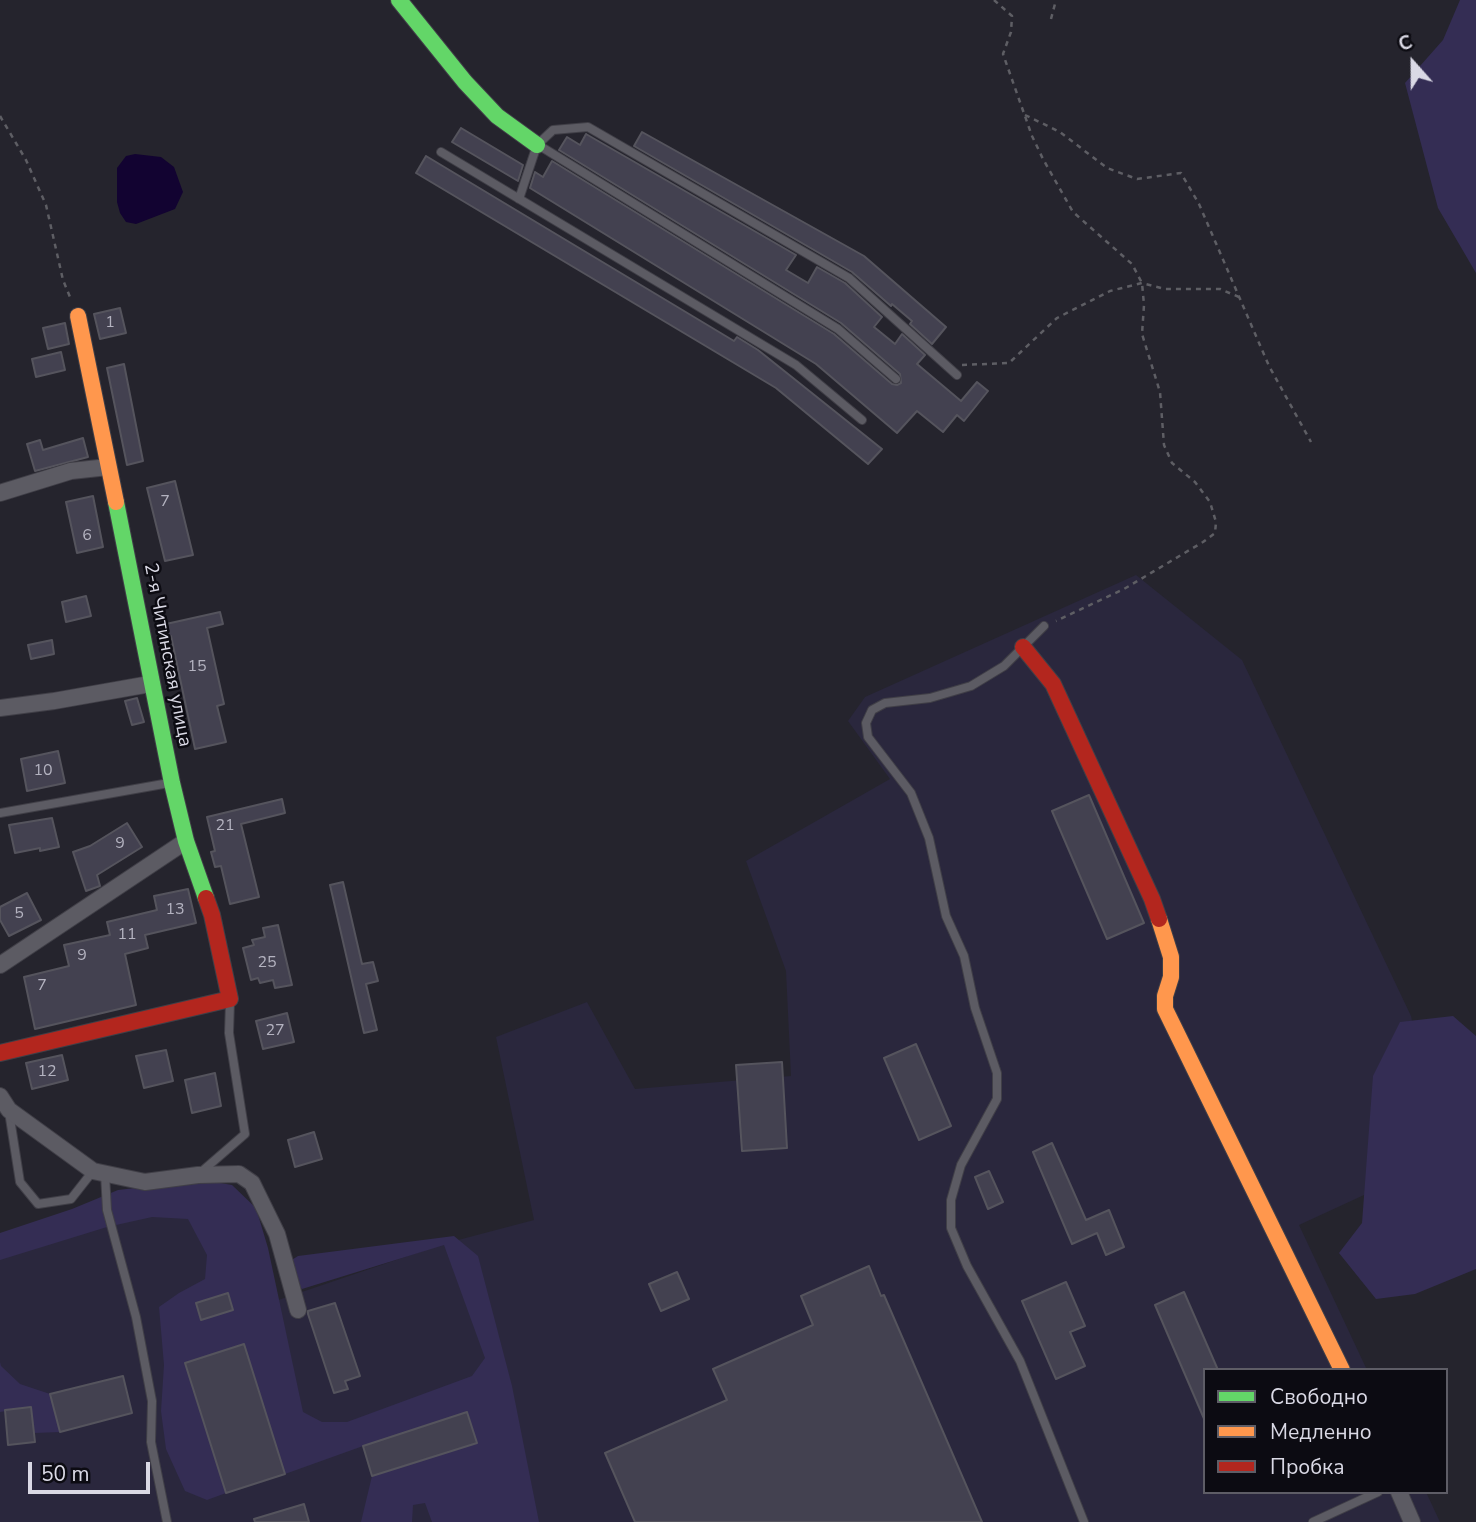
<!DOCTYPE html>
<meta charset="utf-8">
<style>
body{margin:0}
#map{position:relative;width:1476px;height:1522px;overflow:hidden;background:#25242d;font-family:"Nunito Sans",sans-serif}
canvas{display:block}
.legend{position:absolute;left:1203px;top:1368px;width:245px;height:126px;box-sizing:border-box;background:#0c0b12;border:2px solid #5e5d66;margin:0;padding:9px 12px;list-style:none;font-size:21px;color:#dad9e5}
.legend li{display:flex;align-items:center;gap:14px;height:35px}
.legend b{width:35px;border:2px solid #5e5d66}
.north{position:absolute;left:1378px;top:28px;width:70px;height:70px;-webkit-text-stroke:5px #0c0b12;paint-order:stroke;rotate:339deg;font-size:19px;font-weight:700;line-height:28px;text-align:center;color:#dad9e5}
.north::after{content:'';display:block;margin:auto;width:24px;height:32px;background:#dad9e5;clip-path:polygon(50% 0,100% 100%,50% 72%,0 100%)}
.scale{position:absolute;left:28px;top:1462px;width:122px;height:32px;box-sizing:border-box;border:4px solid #dad9e5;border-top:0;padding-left:9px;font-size:21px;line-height:24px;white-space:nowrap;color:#dad9e5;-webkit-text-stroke:5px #0c0b12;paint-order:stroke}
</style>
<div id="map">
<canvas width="1476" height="1522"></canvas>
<ul class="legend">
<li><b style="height:9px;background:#63d668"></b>Свободно</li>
<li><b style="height:9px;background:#ff974d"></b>Медленно</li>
<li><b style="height:9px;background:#b3261e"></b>Пробка</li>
</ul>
<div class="north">С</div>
<div class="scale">50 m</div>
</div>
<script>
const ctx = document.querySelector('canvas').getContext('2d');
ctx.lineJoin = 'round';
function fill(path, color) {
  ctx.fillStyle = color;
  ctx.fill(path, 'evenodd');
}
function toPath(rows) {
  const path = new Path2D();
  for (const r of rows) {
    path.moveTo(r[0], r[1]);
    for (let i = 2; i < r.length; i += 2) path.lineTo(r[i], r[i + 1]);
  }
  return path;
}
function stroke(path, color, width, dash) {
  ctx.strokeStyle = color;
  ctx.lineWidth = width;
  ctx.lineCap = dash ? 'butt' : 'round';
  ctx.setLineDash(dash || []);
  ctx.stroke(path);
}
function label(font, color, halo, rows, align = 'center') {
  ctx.font = font + ' "Nunito Sans",sans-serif';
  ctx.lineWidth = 5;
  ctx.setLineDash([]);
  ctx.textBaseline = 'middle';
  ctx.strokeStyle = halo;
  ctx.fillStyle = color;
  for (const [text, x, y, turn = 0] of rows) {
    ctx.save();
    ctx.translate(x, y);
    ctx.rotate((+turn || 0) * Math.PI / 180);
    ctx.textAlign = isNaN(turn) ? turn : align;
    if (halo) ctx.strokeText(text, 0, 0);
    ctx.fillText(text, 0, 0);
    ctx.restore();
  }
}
fill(toPath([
 [1136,575,1242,660,1411,1016,1442,1159,1299,1225,1367,1370,1205,1370,1205,1492,1426,1492,1440,1522,0,1522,0,1238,202,1184,243,1312,443,1244,534,1220,496,1037,587,1002,635,1089,791,1076,786,971,746,861,890,779,848,721,865,697]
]), '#2a273d');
fill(toPath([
 [1460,0,1476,0,1476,273,1438,208,1405,83,1443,40],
 [1453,1016,1476,1036,1476,1269,1415,1294,1376,1299,1339,1253,1362,1223,1373,1076,1400,1022],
 [203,1180,232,1185,256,1208,268,1248,303,1412,322,1422,347,1422,472,1376,485,1358,444,1245,302,1289,293,1281,290,1261,298,1256,454,1236,478,1256,512,1386,539,1522,432,1522,425,1503,413,1505,412,1522,361,1522,372,1476,477,1443,468,1413,363,1446,285,1474,244,1344,185,1363,226,1493,207,1500,185,1491,166,1449,161,1411,164,1365,159,1307,179,1293,205,1279,207,1255,188,1219,152,1217,107,1227,0,1260,0,1233,72,1209,118,1190],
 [0,1362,1,1366,20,1384,50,1394,60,1432,34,1433,31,1407,0,1412]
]), '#342d54');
fill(toPath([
 [135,154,161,157,174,167,183,192,175,209,136,224,126,222,120,213,117,202,117,168,126,156]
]), '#120331');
const building = toPath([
 [461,128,523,165,518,181,452,142,461,128],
 [642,132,864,256,946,327,932,344,910,324,912,321,892,304,891,306,852,272,634,146,642,132],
 [586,134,796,255,786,270,808,283,817,267,845,283,882,317,874,327,895,344,902,334,925,355,917,364,961,401,977,382,988,391,964,421,957,415,943,432,917,411,897,433,816,364,530,188,535,172,543,177,552,161,834,334,892,384,897,385,901,383,900,374,841,323,559,150,567,137,580,145,586,134],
 [426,156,734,341,737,337,758,350,882,449,868,464,776,388,416,173,426,156],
 [120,308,126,333,100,339,94,314,120,308],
 [65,323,69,344,48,349,43,328,65,323],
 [61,352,65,370,36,377,32,359,61,352],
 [124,364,143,461,127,465,107,368,124,364],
 [83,438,88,457,35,471,27,444,40,440,43,450,83,438],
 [175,481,193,555,165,561,147,488,175,481],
 [93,496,103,547,77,553,66,502,93,496],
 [86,596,91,616,66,622,62,602,86,596],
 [220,612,223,624,207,628,224,704,217,706,226,742,195,749,171,636,160,639,157,626,220,612],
 [52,640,54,654,31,659,28,645,52,640],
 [137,698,144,722,132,725,125,701,137,698],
 [58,751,65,783,27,791,21,759,58,751],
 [1089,795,1144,923,1107,939,1052,811,1089,795],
 [282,799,285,813,241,824,259,897,230,904,221,866,215,867,211,852,215,851,207,817,282,799],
 [52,818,59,847,40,851,40,848,15,853,9,825,52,818],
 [127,823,142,847,97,875,100,886,86,891,73,852,90,846,127,823],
 [343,882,362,964,373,962,378,981,366,984,377,1030,364,1033,330,885,343,882],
 [188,889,196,923,145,935,148,948,125,954,136,1005,35,1029,24,977,69,966,64,945,110,935,107,922,157,910,154,896,188,889],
 [27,893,41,920,9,936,0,920,0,907,27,893],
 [278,925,292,985,275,988,273,980,260,983,258,978,251,980,243,948,254,945,252,940,265,937,263,928,278,925],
 [287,1013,294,1042,263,1049,256,1021,287,1013],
 [916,1044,951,1126,919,1140,884,1058,916,1044],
 [166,1050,173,1081,144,1088,136,1056,166,1050],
 [62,1055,68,1080,32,1089,26,1063,62,1055],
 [782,1062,787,1148,742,1151,736,1065,782,1062],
 [215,1073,221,1106,192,1113,185,1080,215,1073],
 [314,1132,322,1159,295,1167,288,1140,314,1132],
 [1052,1143,1086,1220,1109,1210,1124,1247,1106,1255,1097,1233,1072,1244,1033,1152,1052,1143],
 [989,1171,1003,1202,988,1209,975,1177,989,1171],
 [869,1266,881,1296,884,1295,982,1522,635,1522,605,1453,727,1400,713,1369,813,1325,801,1296,869,1266],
 [677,1272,689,1299,661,1311,649,1284,677,1272],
 [1066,1282,1085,1326,1070,1332,1085,1366,1056,1379,1022,1301,1066,1282],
 [1184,1292,1218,1370,1205,1370,1205,1421,1155,1305,1184,1292],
 [228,1293,233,1310,201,1320,196,1303,228,1293],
 [335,1303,360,1376,345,1381,348,1389,334,1393,308,1314,308,1311,335,1303],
 [244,1344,285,1474,226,1493,185,1363,244,1344],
 [123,1376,132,1413,60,1432,50,1394,123,1376],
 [31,1407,35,1442,8,1445,5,1410,31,1407],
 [467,1412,477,1443,372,1476,363,1446,467,1412],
 [304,1504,309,1522,255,1522,254,1519,304,1504]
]);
fill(building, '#434150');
stroke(building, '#55545d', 2);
const lane = toPath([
 [540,146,838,329,896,379],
 [441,152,796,365,862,420],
 [519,199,537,145,553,130,588,127,849,278,957,375],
 [1044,626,1004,666,971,686,930,698,885,703,872,710,866,723,868,737,911,793,929,838,946,916,964,956,975,1008,997,1073,997,1099,961,1165,951,1200,951,1228,967,1266,1020,1361,1084,1522],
 [0,813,169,783],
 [9,1112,20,1182,38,1204,71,1199,93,1171],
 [200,1173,245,1134,229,1033,230,1002],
 [105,1174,107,1210,136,1317,152,1401,151,1442,167,1522],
 [1313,1522,1378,1492]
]);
const street = toPath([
 [0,493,71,471,108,467],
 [0,708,54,701,150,684],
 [0,965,186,841],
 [0,1096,9,1110,93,1171,145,1182,198,1175,239,1174,252,1183,277,1234,298,1310],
 [1399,1492,1412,1522]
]);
const fast = toPath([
 [399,0,465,82,497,116,537,145],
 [116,502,172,783,186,841,206,898]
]);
const slow = toPath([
 [78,316,116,502],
 [1159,919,1171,957,1171,977,1165,996,1165,1009,1342,1370]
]);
const jam = toPath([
 [1023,647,1053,684,1152,899,1159,919],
 [0,1053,230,999,212,915,206,898]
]);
stroke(lane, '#403f47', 10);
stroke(street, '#403f47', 18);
stroke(fast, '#403f47', 18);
stroke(slow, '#403f47', 18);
stroke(jam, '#403f47', 18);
stroke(toPath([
 [994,0,1012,16,1011,32,1003,54,1032,136,1043,159,1073,212,1132,264,1142,283,1144,305,1142,334,1160,392,1164,445,1172,463,1195,482,1210,502,1216,522,1215,533,1203,542,1124,589,1056,621],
 [1051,19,1056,0],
 [1025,115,1060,132,1107,168,1137,179,1181,173,1199,204,1269,366,1311,442],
 [0,116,26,160,46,205,63,280,70,297],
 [962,365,1009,363,1057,318,1110,291,1142,283,1165,289,1220,289,1239,297]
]), '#5e5e64', 2.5, [5, 5]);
stroke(lane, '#5c5b63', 8);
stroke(street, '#5c5b63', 16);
stroke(fast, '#63d668', 16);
stroke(slow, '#ff974d', 16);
stroke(jam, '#b3261e', 16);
label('16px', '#b4b3c0', null, [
 ["1",110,323],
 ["7",165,502],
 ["6",87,536],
 ["15",197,667],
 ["10",43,771],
 ["21",225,826],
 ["9",120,844],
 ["13",175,910],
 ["5",19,914],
 ["11",127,935],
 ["9",82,956],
 ["25",267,963],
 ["7",42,986],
 ["27",275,1031],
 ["12",47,1072]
]);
label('19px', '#dad9e5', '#0c0b12', [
 ["2-я Читинская улица",167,655,79]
]);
</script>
